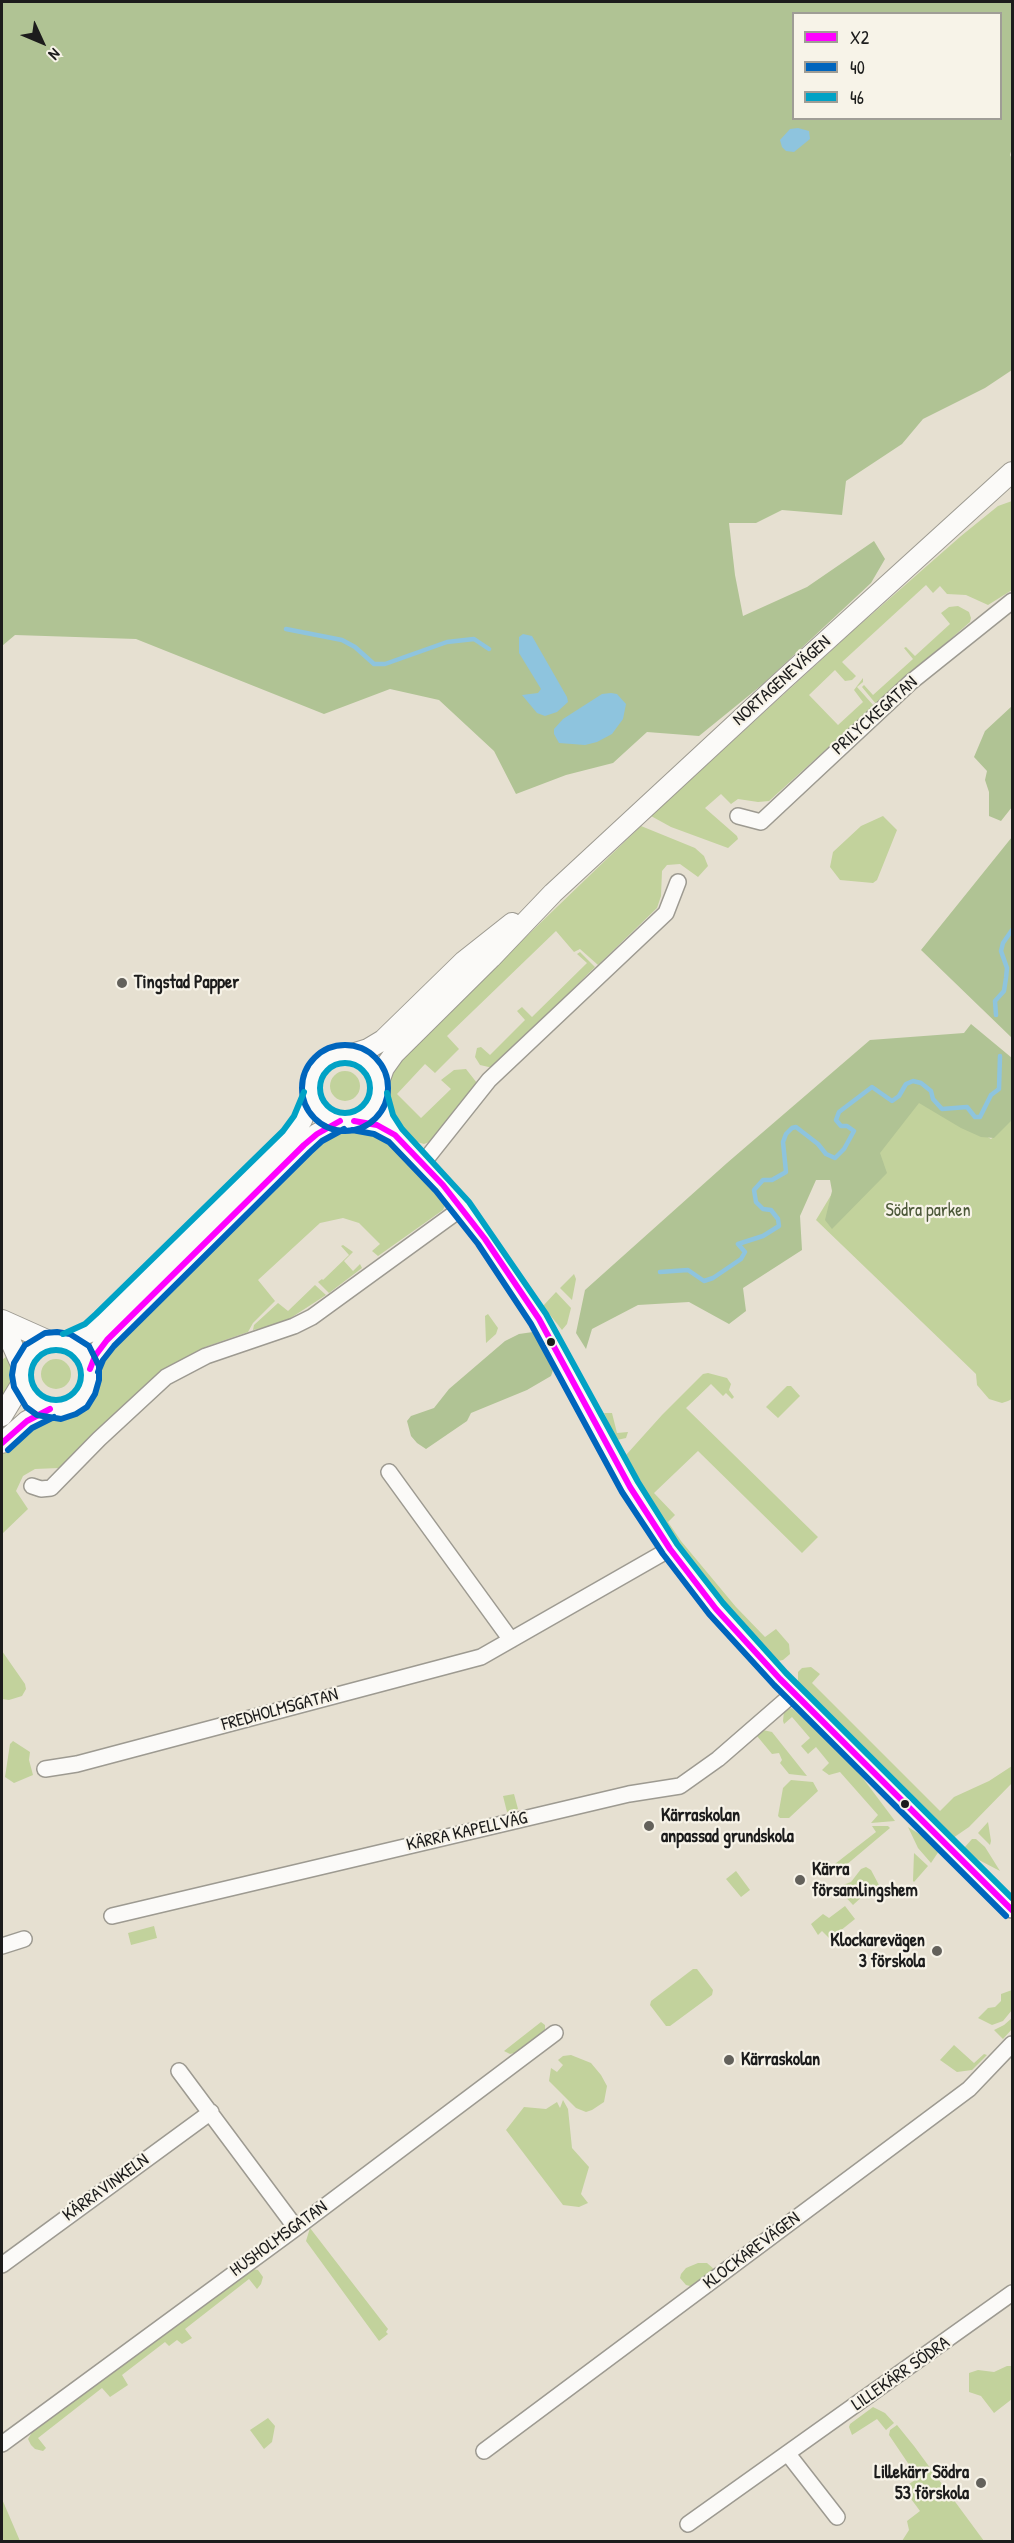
<!DOCTYPE html>
<meta charset="utf-8">
<style>
body{margin:0}
#map{position:relative;width:1014px;height:2543px;overflow:hidden;background:#e6e0d1;font-family:"Patrick Hand",sans-serif}
canvas{display:block}
.frame{position:absolute;inset:0;border:3px solid #1c1c1c;pointer-events:none}
.legend{position:absolute;left:792px;top:12px;width:210px;height:108px;box-sizing:border-box;background:#f7f3e8;border:2px solid #9f9d96;margin:0;padding:8px 10px;list-style:none;font-size:18px;color:#1c1c1c}
.legend li{display:flex;align-items:center;gap:12px;height:30px}
.legend b{width:30px;border:2px solid #9f9d96}
.north{position:absolute;left:12px;top:12px;width:60px;height:60px;-webkit-text-stroke:4px #f7f3e8;paint-order:stroke;rotate:134deg;font-size:16px;font-weight:700;line-height:24px;text-align:center;color:#1c1c1c}
.north::after{content:'';display:block;margin:auto;width:21px;height:27px;background:#1c1c1c;clip-path:polygon(50% 0,100% 100%,50% 72%,0 100%)}
</style>
<div id="map">
<canvas width="1014" height="2543"></canvas>
<div class="frame"></div>
<ul class="legend">
<li><b style="height:8px;background:#f0f"></b>X2</li>
<li><b style="height:8px;background:#0065bd"></b>40</li>
<li><b style="height:8px;background:#01a2c5"></b>46</li>
</ul>
<div class="north">N</div>
</div>
<script>
const ctx = document.querySelector('canvas').getContext('2d');
ctx.lineJoin = 'round';
function fill(path, color) {
  ctx.fillStyle = color;
  ctx.fill(path, 'evenodd');
}
function toPath(rows) {
  const path = new Path2D();
  for (const r of rows) {
    if (r.length === 3) {
      path.moveTo(r[0] + r[2], r[1]);
      path.arc(r[0], r[1], r[2], 0, 2 * Math.PI);
      continue;
    }
    path.moveTo(r[0], r[1]);
    for (let i = 2; i < r.length; i += 2) path.lineTo(r[i], r[i + 1]);
  }
  return path;
}
function stroke(path, color, width, dash) {
  ctx.strokeStyle = color;
  ctx.lineWidth = width;
  ctx.lineCap = dash ? 'butt' : 'round';
  ctx.setLineDash(dash || []);
  ctx.stroke(path);
}
function label(font, color, halo, rows, align = 'center') {
  ctx.font = font + ' "Patrick Hand",sans-serif';
  ctx.lineWidth = 4.5;
  ctx.setLineDash([]);
  ctx.textBaseline = 'middle';
  ctx.strokeStyle = halo;
  ctx.fillStyle = color;
  for (const [text, x, y, turn = 0] of rows) {
    ctx.save();
    ctx.translate(x, y);
    ctx.rotate((+turn || 0) * Math.PI / 180);
    ctx.textAlign = isNaN(turn) ? turn : align;
    if (halo) ctx.strokeText(text, 0, 0);
    ctx.fillText(text, 0, 0);
    ctx.restore();
  }
}
fill(toPath([
 [1012,501,1012,590,988,605,966,595,947,594,940,586,933,593,926,585,842,662,856,676,852,680,845,681,835,670,809,695,838,725,863,702,854,690,863,678,863,682,857,687,874,706,769,801,758,802,738,799,731,804,721,794,705,808,737,836,738,839,728,848,671,827,651,816,855,629,961,536,998,506],
 [958,606,969,612,971,618,970,622,876,704,862,687,864,685,873,695,913,659,904,648,906,647,915,656,950,624,941,613,949,607],
 [883,816,897,830,877,880,873,883,840,880,830,867,833,852,861,826],
 [641,826,695,848,704,856,708,866,698,877,680,864,667,865,662,871,661,896,657,908,598,965,580,949,574,952,556,931,447,1036,459,1049,435,1073,425,1064,397,1094,421,1118,451,1089,441,1080,454,1070,466,1069,477,1083,475,1088,432,1141,424,1144,414,1141,396,1125,389,1109,385,1084,394,1064],
 [580,952,595,967,493,1068,480,1065,475,1057,477,1048,481,1047,490,1055,525,1020,517,1011,522,1007,532,1017,587,963,577,954],
 [345,1086,15],
 [915,1095,991,1139,1012,1119,1012,1399,1008,1401,1002,1403,989,1399,977,1385,976,1374,816,1220,839,1182],
 [349,1126,378,1135,403,1153,442,1196,445,1205,443,1210,378,1256,372,1251,380,1244,359,1223,343,1218,320,1223,258,1280,275,1301,253,1323,248,1332,205,1347,174,1365,59,1468,35,1469,23,1476,16,1491,28,1509,2,1534,2,1453,28,1428,55,1416,72,1413,84,1404,93,1392,98,1370,108,1352,272,1186,337,1128],
 [343,1245,353,1252,344,1261,353,1271,360,1264,362,1268,329,1293,318,1282,322,1279,323,1280,349,1255,341,1246],
 [574,1274,576,1279,572,1300,560,1288],
 [315,1285,326,1295,283,1323,253,1330,254,1325,278,1303,288,1311],
 [556,1292,571,1308,567,1324,562,1330,543,1306],
 [488,1314,498,1328,496,1334,486,1343,485,1316],
 [11,1353,15,1376,2,1402,2,1360],
 [56,1374,15],
 [708,1373,727,1378,731,1384,729,1390,734,1397,732,1399,726,1393,723,1396,711,1384,686,1408,818,1537,802,1553,698,1451,654,1493,675,1515,668,1522,681,1541,736,1607,765,1637,776,1629,789,1644,790,1654,783,1660,778,1661,769,1653,706,1581,659,1515,626,1455,662,1415,703,1374],
 [787,1386,791,1386,800,1396,778,1418,766,1407],
 [604,1413,612,1413,617,1433,628,1432,626,1438,617,1440],
 [2,1651,25,1684,26,1689,22,1696,9,1700,2,1699],
 [811,1667,820,1674,812,1683,940,1811,954,1797,989,1781,1012,1766,1012,1783,969,1827,953,1838,798,1682,798,1672,802,1668],
 [792,1708,850,1761,895,1821,871,1823,878,1815,840,1772,829,1775,822,1770,829,1763,816,1747,808,1754,801,1746,810,1738,792,1717,784,1724,783,1721,784,1711],
 [763,1730,772,1732,807,1776,789,1774,780,1763,782,1760,779,1753,772,1754,757,1736],
 [13,1741,30,1752,29,1760,33,1775,14,1783,5,1777,10,1744],
 [791,1780,813,1782,818,1791,789,1818,780,1818,778,1816,783,1788],
 [514,1794,518,1809,507,1812,503,1796],
 [988,1822,991,1841,990,1845,978,1833],
 [872,1826,888,1826,890,1828,839,1871,828,1874,824,1867,824,1862,826,1861,831,1867,876,1832],
 [908,1827,929,1840,939,1851,931,1863,918,1848],
 [972,1839,976,1839,985,1847,1000,1871,977,1859,964,1848],
 [914,1853,928,1866,914,1882,913,1881],
 [866,1867,871,1870,880,1887,865,1894,853,1905,839,1890,840,1886,851,1882,861,1869],
 [736,1871,750,1890,741,1897,726,1879],
 [845,1906,855,1919,830,1939,822,1931,818,1935,811,1924,823,1914,829,1918],
 [154,1926,157,1938,131,1945,128,1933],
 [693,1969,697,1969,713,1990,712,1995,670,2026,666,2026,650,2005,651,2001],
 [1012,1990,1012,2010,1003,2021,992,2025,978,2018,988,2008,995,2007,1001,2001,1001,1994],
 [1012,2018,1012,2029,1003,2039,994,2030,1004,2025],
 [541,2022,545,2025,545,2031,518,2052,510,2054,504,2051],
 [954,2045,974,2063,984,2054,987,2055,972,2070,957,2072,940,2060],
 [571,2055,591,2063,601,2075,607,2086,604,2102,592,2110,586,2112,576,2108,549,2081,551,2068,557,2072,563,2065,558,2060,563,2056],
 [563,2100,568,2109,572,2148,589,2167,581,2194,588,2203,579,2207,563,2205,506,2130,524,2107,546,2109,557,2102,560,2108],
 [310,2228,388,2329,386,2332,388,2334,379,2341,306,2241],
 [698,2263,707,2263,715,2270,694,2287,686,2285,680,2278,681,2274,686,2268],
 [251,2269,258,2270,263,2277,261,2284,257,2289,249,2279,185,2329,192,2338,182,2344,177,2340,169,2346,165,2342,122,2375,128,2385,110,2397,102,2388,38,2438,46,2448,43,2451,35,2449,31,2445,28,2439,32,2432],
 [1007,2366,1012,2366,1012,2399,994,2413,981,2396,969,2392,969,2373,978,2370,994,2372],
 [873,2407,885,2413,894,2423,886,2430,877,2419,852,2435,849,2427,850,2424],
 [268,2418,275,2426,272,2442,264,2449,250,2430],
 [897,2425,914,2446,984,2541,902,2541,909,2530,907,2521,920,2511,903,2488,918,2478,889,2435,890,2430],
 [2,2499,20,2541,2,2541]
]), '#c2d29c');
fill(toPath([
 [2,2,1012,2,1012,148,1010,155,1012,159,1012,370,985,388,923,419,902,444,846,481,842,515,782,510,756,523,729,523,735,575,743,616,807,587,874,541,885,559,871,583,763,684,699,736,647,732,613,763,566,775,516,794,494,751,439,700,390,689,324,714,136,639,15,635,2,646],
 [794,14,1000,14,1000,118,794,118],
 [1012,706,1012,807,1001,821,989,816,989,792,985,780,987,771,974,757,985,731],
 [1012,837,1012,1038,921,950],
 [971,1024,1012,1058,1012,1120,994,1138,981,1137,961,1128,919,1103,880,1153,887,1173,832,1229,825,1220,832,1191,830,1180,816,1180,800,1216,802,1250,743,1288,746,1311,729,1324,689,1302,638,1305,592,1329,586,1349,576,1333,585,1290,727,1163,870,1040,964,1033],
 [533,1332,554,1367,551,1376,527,1390,471,1413,467,1421,426,1449,417,1443,411,1436,407,1421,411,1416,434,1408,449,1389,505,1341,519,1334]
]), '#b0c394');
fill(toPath([
 [798,128,809,131,810,139,794,152,786,151,782,147,780,140,790,129],
 [523,634,532,636,567,697,568,702,557,712,545,716,537,713,522,695,538,693,541,689,519,653,519,637],
 [611,693,617,694,626,704,623,719,612,734,597,742,585,745,559,743,554,734,554,729,563,719,602,694]
]), '#8ec4de');
stroke(toPath([
 [286,629,342,640,355,647,374,664,385,664,447,642,474,639,489,649],
 [996,1015,995,1001,1004,991,1006,978,1007,968,1001,951,1003,943,1012,930],
 [660,1272,688,1270,704,1281,713,1278,741,1259,745,1252,738,1244,763,1236,779,1226,778,1219,771,1210,763,1209,756,1202,754,1190,763,1180,772,1180,786,1172,783,1142,786,1134,792,1128,796,1127,818,1144,826,1154,835,1158,844,1149,854,1131,847,1126,841,1126,836,1120,839,1112,872,1087,892,1101,899,1096,906,1084,913,1081,921,1083,931,1091,933,1099,942,1109,967,1107,975,1117,980,1117,991,1095,999,1089,1000,1056]
]), '#8ec4de', 4.5);
const minor = toPath([
 [738,816,761,822,911,682,1012,601],
 [378,1096,385,1119,395,1135,423,1163,462,1208,539,1319,630,1487,670,1549,716,1609,780,1679,1012,1910],
 [354,1121,377,1125,395,1135],
 [423,1163,489,1080,666,913,678,882],
 [389,1472,511,1640],
 [32,1486,41,1489,51,1488,99,1439,166,1377,206,1356,294,1326,312,1317,462,1208],
 [45,1769,77,1764,481,1657,670,1549],
 [112,1916,629,1794,680,1786,718,1759,794,1693],
 [2,1946,24,1939],
 [179,2071,296,2228],
 [2,2265,211,2112],
 [2,2444,296,2228,555,2033],
 [484,2451,969,2089,1012,2044],
 [788,2454,837,2517],
 [688,2524,1012,2293]
]);
const tertiary = toPath([
 [352,1054,368,1049,383,1040,464,961,512,923],
 [345,1088,34],
 [379,1082,384,1068,394,1054,491,958,553,893,783,680,1012,472],
 [2,1320,49,1341],
 [2,1322,22,1367],
 [56,1375,34],
 [66,1342,90,1332,102,1321,290,1137,302,1120,312,1095],
 [90,1369,95,1356,107,1340,304,1145,317,1134,340,1121],
 [2,1416,22,1383],
 [2,1443,27,1421,50,1409]
]);
stroke(minor, '#9d9a91', 18);
stroke(tertiary, '#9d9a91', 22);
stroke(minor, '#fbfaf8', 15);
stroke(tertiary, '#fbfaf8', 20);
stroke(toPath([
 [354,1121,377,1125,395,1135,443,1185,485,1239,539,1319,630,1487,670,1549,716,1609,780,1679,1012,1910],
 [90,1369,95,1356,107,1340,304,1145,317,1134,340,1121],
 [2,1443,27,1421,50,1409]
]), '#f0f', 6);
stroke(toPath([
 [345,1088,43],
 [352,1130,374,1134,389,1142,436,1191,478,1244,531,1324,622,1492,663,1554,709,1614,774,1685,1006,1916],
 [25,1345,14,1363,12,1375,14,1387,26,1407,37,1415,61,1419,76,1414,87,1407,95,1394,99,1380,99,1366,89,1346,70,1334,57,1332,45,1333,27,1344],
 [98,1372,103,1360,114,1346,310,1152,322,1141,344,1129],
 [8,1450,32,1428,54,1417]
]), '#0065bd', 6);
stroke(toPath([
 [345,1088,25],
 [387,1093,393,1115,402,1129,469,1202,546,1314,638,1482,677,1544,723,1603,786,1673,1012,1898],
 [63,1334,85,1324,96,1314,283,1131,294,1116,304,1092],
 [56,1375,25]
]), '#01a2c5', 6);
for (const [x, y, r, color] of [
 [122,983,6,"#63615b"],
 [551,1342,5,"#1c1c1c"],
 [905,1804,5,"#1c1c1c"],
 [649,1826,6,"#63615b"],
 [800,1880,6,"#63615b"],
 [937,1951,6,"#63615b"],
 [729,2060,6,"#63615b"],
 [981,2483,6,"#63615b"]
]) {
  const dot = new Path2D();
  dot.arc(x, y, r, 0, 2 * Math.PI);
  ctx.fillStyle = color;
  ctx.fill(dot);
  stroke(dot, '#f7f3e8', 2);
}
label('18px', '#1c1c1c', '#f7f3e8', [
 ["NORTAGENEVÄGEN",782,681,-42],
 ["PRILYCKEGATAN",875,716,-42],
 ["FREDHOLMSGATAN",280,1710,-15],
 ["KÄRRA KAPELLVÄG",467,1832,-13],
 ["KÄRRAVINKELN",106,2188,-36],
 ["HUSHOLMSGATAN",279,2239,-36],
 ["KLOCKAREVÄGEN",752,2251,-37],
 ["LILLEKÄRR SÖDRA",901,2374,-35]
]);
label('bold 18px', '#1c1c1c', '#f7f3e8', [
 ["Tingstad Papper",134,983],
 ["Kärraskolan",661,1816],
 ["anpassad grundskola",661,1837],
 ["Kärra",812,1870],
 ["församlingshem",812,1891],
 ["Klockarevägen",925,1941,"right"],
 ["3 förskola",925,1962,"right"],
 ["Kärraskolan",741,2060],
 ["Lillekärr Södra",969,2473,"right"],
 ["53 förskola",969,2494,"right"]
], 'left');
label('18px', '#4c5839', '#f7f3e8', [
 ["Södra parken",928,1211]
]);
</script>
